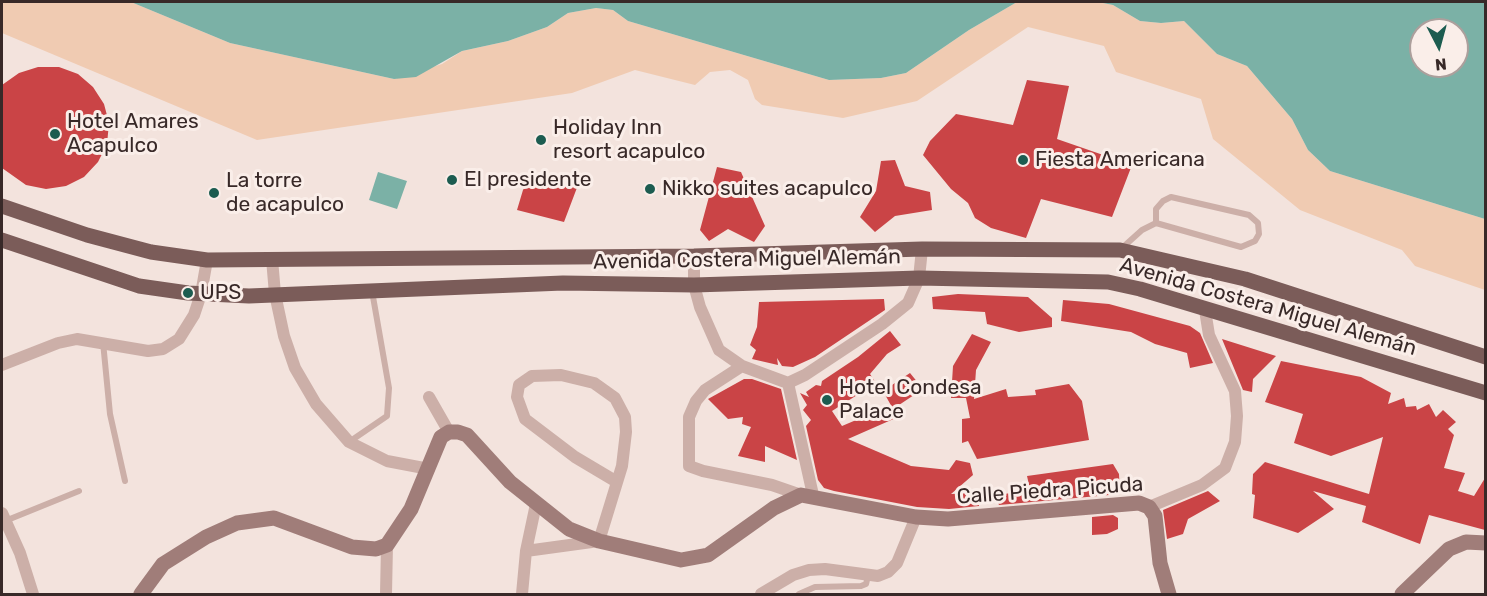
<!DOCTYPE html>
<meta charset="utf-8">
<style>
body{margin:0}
#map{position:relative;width:1487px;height:596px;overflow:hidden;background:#f3e3dd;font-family:Rubik,sans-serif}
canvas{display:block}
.frame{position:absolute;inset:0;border:3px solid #382928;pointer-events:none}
.north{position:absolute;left:1409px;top:18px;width:60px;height:60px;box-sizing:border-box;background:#faeee9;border:2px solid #ac9f9c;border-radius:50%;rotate:174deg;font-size:16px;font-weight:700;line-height:24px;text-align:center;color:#382928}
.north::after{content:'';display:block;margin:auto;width:21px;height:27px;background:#1c5c50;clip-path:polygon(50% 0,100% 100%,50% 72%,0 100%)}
</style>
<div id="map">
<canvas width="1487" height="596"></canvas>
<div class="frame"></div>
<div class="north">N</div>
</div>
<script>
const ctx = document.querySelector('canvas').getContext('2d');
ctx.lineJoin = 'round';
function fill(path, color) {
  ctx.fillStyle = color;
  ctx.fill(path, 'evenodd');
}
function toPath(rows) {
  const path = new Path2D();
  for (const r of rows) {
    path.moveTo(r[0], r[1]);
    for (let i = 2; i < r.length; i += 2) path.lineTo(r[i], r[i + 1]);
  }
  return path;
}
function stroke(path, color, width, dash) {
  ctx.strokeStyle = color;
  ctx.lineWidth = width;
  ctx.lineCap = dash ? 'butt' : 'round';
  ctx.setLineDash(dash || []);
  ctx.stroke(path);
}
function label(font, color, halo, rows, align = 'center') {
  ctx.font = font + ' Rubik,sans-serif';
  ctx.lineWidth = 6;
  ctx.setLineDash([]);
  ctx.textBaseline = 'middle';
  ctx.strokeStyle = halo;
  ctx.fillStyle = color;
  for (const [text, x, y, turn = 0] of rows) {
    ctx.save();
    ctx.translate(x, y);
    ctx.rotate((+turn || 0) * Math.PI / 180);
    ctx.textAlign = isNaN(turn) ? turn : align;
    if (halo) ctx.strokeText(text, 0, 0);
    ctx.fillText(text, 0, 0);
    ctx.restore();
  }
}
fill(toPath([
 [2,2,131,2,230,43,394,79,442,64,462,51,508,41,547,27,568,13,596,8,613,10,628,21,829,80,881,78,906,73,969,30,1017,2,1098,2,1113,5,1140,21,1161,23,1184,21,1217,54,1247,66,1292,119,1308,150,1330,171,1485,219,1485,290,1415,266,1402,250,1300,210,1213,139,1201,99,1116,72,1104,46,1028,27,917,101,843,118,762,105,755,99,748,80,730,70,710,72,695,85,635,70,572,93,257,140,2,33]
]), '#f0cbb2');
fill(toPath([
 [131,2,1017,2,969,30,906,73,881,78,829,80,628,21,613,10,596,8,568,13,547,27,508,41,462,51,416,77,394,79,230,43],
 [1098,2,1485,2,1485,219,1330,171,1308,150,1292,119,1247,66,1217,54,1184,21,1161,23,1140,21,1113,5],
 [1421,30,1457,30,1457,66,1421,66],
 [378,172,407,181,397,209,369,200]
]), '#7bb1a6');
fill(toPath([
 [38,67,59,67,78,74,93,87,104,104,109,123,107,144,98,162,84,177,66,186,46,189,26,185,2,168,2,85,19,73],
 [1027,80,1069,86,1057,139,1132,165,1112,217,1041,199,1026,238,991,228,975,218,968,203,951,189,923,155,930,141,956,114,1013,125],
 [895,160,905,186,930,192,932,210,895,216,875,232,860,217,876,191,881,161],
 [717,167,741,172,765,226,754,242,728,229,709,241,700,230],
 [534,173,578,185,564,222,517,210,523,190],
 [958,294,1028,297,1052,318,1052,327,1019,332,987,324,985,312,933,309,932,297],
 [884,299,885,310,815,357,793,367,782,366,777,358,778,365,752,359,756,350,750,345,757,327,759,302],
 [1063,300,1109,304,1190,326,1200,333,1213,363,1190,368,1187,353,1155,344,1131,332,1061,321],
 [890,331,901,345,887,354,870,374,876,383,832,411,842,426,875,412,893,409,898,417,848,439,911,466,949,470,956,460,970,463,973,475,951,494,977,493,979,506,949,509,917,507,834,491,824,488,818,480,806,426,811,420,803,410,807,405,800,393,809,397,806,392,816,385,821,386,822,381,858,357],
 [972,334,991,342,976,370,974,399,1006,389,1008,397,1036,395,1035,390,1069,384,1082,401,1089,440,977,459,968,441,962,443,962,419,970,418,966,398,951,398,953,366],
 [1222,339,1276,356,1253,379,1252,392,1243,390],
 [1281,361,1361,377,1391,393,1388,404,1404,398,1406,407,1416,406,1417,410,1429,404,1436,417,1443,410,1456,422,1448,429,1454,435,1444,468,1465,473,1458,491,1474,496,1485,478,1485,530,1429,515,1420,544,1362,522,1366,506,1313,491,1334,509,1298,533,1253,518,1255,495,1252,494,1253,474,1265,462,1369,494,1383,437,1331,456,1294,443,1303,414,1265,402],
 [910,373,923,389,893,409,883,391],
 [744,379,752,379,781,389,797,460,765,446,765,462,738,456,751,427,742,424,743,417,728,419,708,399],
 [1113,464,1119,474,1120,494,999,505,995,496,1030,489,1027,476],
 [1208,491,1220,501,1188,519,1183,534,1167,539,1163,510],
 [1113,515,1118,518,1118,529,1107,534,1092,535,1092,517]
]), '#ca4446');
stroke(toPath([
 [1122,248,1142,230,1156,223,1241,247,1255,241,1259,234,1258,223,1249,215,1171,197,1163,201,1156,209,1156,223],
 [103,342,110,414,125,481],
 [349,442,387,416,389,388,372,291],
 [5,521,79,491],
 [799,594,815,587,861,586,866,584,868,576]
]), '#ccafa8', 6);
stroke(toPath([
 [694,256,694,285,700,307,719,350,742,366,788,383,805,375,882,324,908,303,919,278,922,249],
 [272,259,275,294,284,336,295,368,316,404,349,442,387,461,429,469],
 [2,365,58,343,77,339,148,351,163,349,179,339,194,315,201,294,207,260],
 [742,366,705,390,696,401,689,417,689,466,703,471,772,485,801,495],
 [788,383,813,495],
 [429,397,449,432],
 [1149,507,1202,485,1225,468,1235,442,1237,416,1235,391,1209,335,1205,310],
 [2,513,20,553,33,594],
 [526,551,599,541,622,466,626,432,625,417,615,398,594,383,561,375,532,376,519,385,517,397,525,419,575,457,617,482],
 [386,594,387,545],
 [522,594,526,551,536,504],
 [761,594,793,575,809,570,825,569,878,576,888,572,897,563,916,517]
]), '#ccafa8', 12);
stroke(toPath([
 [141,594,163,564,206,537,237,523,274,518,352,547,376,549,387,545,411,509,441,437,449,432,458,432,467,435,510,482,569,529,599,541,681,560,708,555,774,508,801,495,916,517,948,519,1139,503,1149,507,1155,516,1160,563,1169,594],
 [1402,594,1449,549,1466,542,1486,543]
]), '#a07d79', 15);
stroke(toPath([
 [2,206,87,235,151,252,207,260,694,256,922,249,1120,250,1245,279,1486,357],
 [2,240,139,286,188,293,249,296,563,283,694,285,919,278,1108,282,1140,289,1486,393]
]), '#7b5c59', 15);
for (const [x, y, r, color] of [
 [55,134,6,"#1c5c50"],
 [541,140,6,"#1c5c50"],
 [1023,160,6,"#1c5c50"],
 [452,180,6,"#1c5c50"],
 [650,189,6,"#1c5c50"],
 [214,193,6,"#1c5c50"],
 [188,293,6,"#1c5c50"],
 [827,400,6,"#1c5c50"]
]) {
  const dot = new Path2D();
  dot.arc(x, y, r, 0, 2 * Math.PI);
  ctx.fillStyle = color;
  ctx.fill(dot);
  stroke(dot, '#faeee9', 2);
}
label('21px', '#382928', '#faeee9', [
 ["Hotel Amares",67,122],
 ["Acapulco",67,146],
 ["Holiday Inn",553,128],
 ["resort acapulco",553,152],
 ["Fiesta Americana",1035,160],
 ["El presidente",464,180],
 ["La torre",226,181],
 ["de acapulco",226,205],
 ["Nikko suites acapulco",662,189],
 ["UPS",200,293],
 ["Hotel Condesa",839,388],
 ["Palace",839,412]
], 'left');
label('21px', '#382928', '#faeee9', [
 ["Avenida Costera Miguel Alemán",747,260,-1],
 ["Avenida Costera Miguel Alemán",1268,307,16],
 ["Calle Piedra Picuda",1050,491,-4]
]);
</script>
